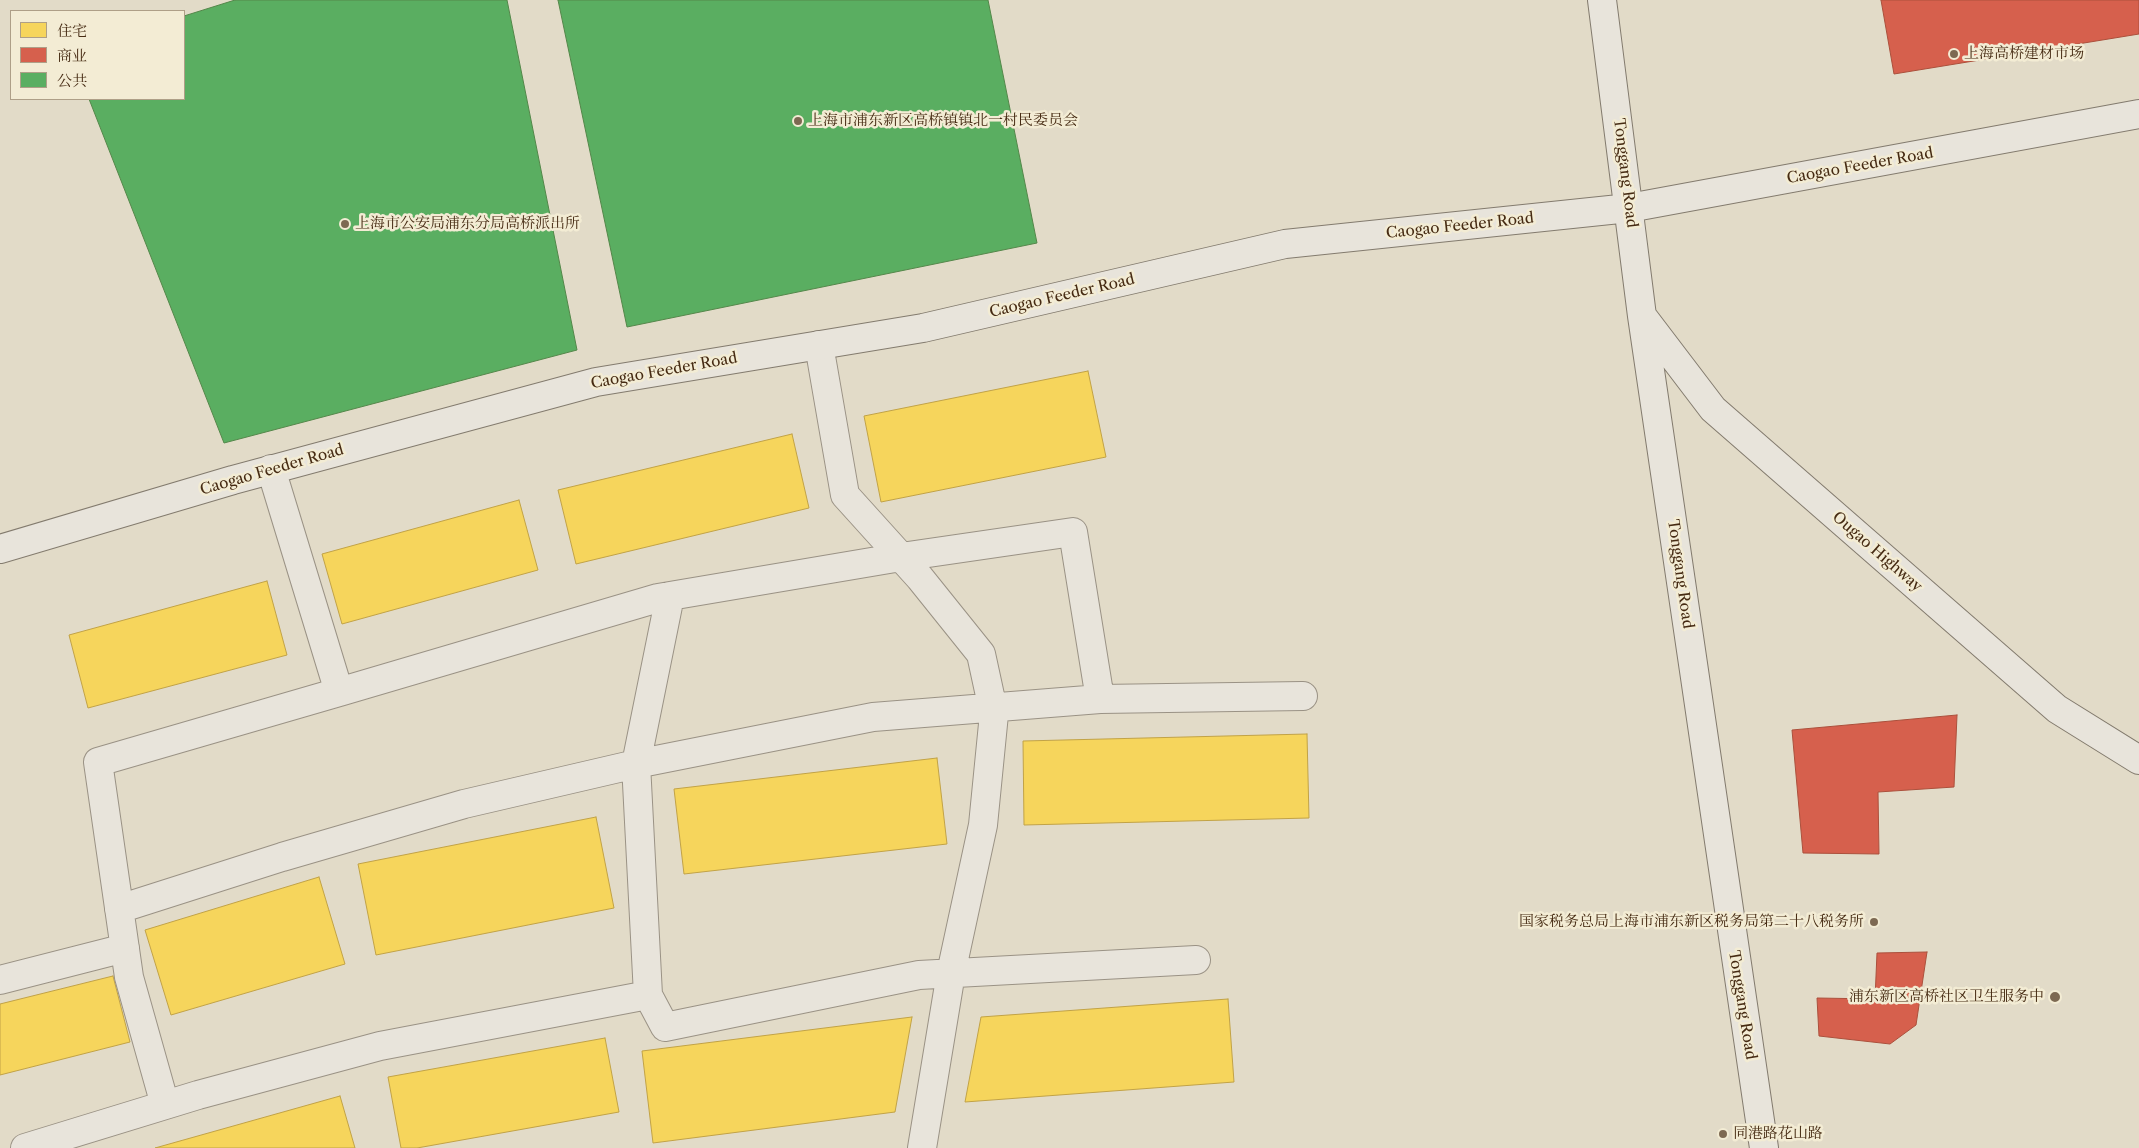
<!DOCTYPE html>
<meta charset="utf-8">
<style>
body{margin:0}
#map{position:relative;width:2139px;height:1148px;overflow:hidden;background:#e2dbc8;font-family:"Libre Caslon Text","Noto Serif SC",serif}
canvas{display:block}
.legend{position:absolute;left:10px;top:10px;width:175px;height:90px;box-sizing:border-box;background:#f3ecd4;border:1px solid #ae9f87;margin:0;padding:6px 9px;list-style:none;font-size:15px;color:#462b13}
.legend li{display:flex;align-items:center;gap:10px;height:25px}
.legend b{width:25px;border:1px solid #ae9f87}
</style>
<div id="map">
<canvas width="2139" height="1148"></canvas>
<ul class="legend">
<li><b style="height:14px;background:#f6d55c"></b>住宅</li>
<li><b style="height:14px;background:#d6604d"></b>商业</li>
<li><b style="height:14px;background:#5aae61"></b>公共</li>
</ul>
</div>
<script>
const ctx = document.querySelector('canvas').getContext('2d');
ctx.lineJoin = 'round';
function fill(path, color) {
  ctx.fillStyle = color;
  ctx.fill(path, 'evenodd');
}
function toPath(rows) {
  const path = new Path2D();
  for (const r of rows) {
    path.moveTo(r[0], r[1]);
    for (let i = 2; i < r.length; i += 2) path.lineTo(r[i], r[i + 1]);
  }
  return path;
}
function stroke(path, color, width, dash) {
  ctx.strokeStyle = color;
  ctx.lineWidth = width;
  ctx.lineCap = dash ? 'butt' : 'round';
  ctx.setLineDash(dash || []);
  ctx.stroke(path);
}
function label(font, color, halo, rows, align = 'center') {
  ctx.font = font + ' "Libre Caslon Text","Noto Serif SC",serif';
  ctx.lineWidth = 5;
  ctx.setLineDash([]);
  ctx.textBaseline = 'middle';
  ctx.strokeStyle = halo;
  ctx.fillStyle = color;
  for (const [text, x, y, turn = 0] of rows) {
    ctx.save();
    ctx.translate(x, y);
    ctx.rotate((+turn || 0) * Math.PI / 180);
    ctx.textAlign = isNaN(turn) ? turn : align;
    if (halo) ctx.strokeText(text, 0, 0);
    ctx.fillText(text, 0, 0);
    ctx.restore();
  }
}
const homes = toPath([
 [1088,371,1106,457,881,502,864,416,1088,371],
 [792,434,809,508,576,564,558,490,792,434],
 [519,500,538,570,342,624,322,554,519,500],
 [267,581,287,655,88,708,69,635,267,581],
 [1307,734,1309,818,1024,825,1023,741,1307,734],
 [937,758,947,844,684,874,674,789,937,758],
 [596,817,614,908,376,955,358,864,596,817],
 [319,877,345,964,171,1015,145,930,319,877],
 [113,976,130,1042,0,1075,0,1004,113,976],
 [1228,999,1234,1082,965,1102,981,1017,1228,999],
 [912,1017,895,1112,653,1143,642,1051,912,1017],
 [605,1038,619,1112,417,1148,401,1148,388,1077,605,1038],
 [340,1096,355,1148,155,1148,340,1096]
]);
fill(homes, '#f6d55c');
stroke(homes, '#c1a246', 1);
const shops = toPath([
 [1881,0,2139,0,2139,34,1894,74,1881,0],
 [1957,715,1954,787,1878,792,1879,854,1803,853,1792,730,1957,715],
 [1927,952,1916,1025,1890,1044,1819,1036,1817,998,1875,999,1877,953,1927,952]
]);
fill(shops, '#d6604d');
stroke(shops, '#ab503c', 1);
const public = toPath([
 [235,0,507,0,577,350,224,443,89,99,184,99,184,16,235,0],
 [558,0,988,0,1037,243,627,327,558,0]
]);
fill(public, '#5aae61');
stroke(public, '#54874a', 1);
const street = toPath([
 [819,345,845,495,920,578,981,654,994,714,983,825,951,973,922,1148],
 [339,692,658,598,901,557,1073,532,1100,699,1303,696],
 [119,909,282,857,464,804,636,764,873,717,1100,699],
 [0,980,125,948],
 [648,995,636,764,670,596],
 [165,1105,129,977,98,762,339,692,271,469],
 [25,1148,198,1095,380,1046,648,995,665,1027,919,975,1196,960]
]);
const secondary = toPath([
 [1602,0,1642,316,1764,1148],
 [1643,317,1713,409,2057,709,2139,760],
 [0,549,233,480,596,382,923,328,1285,244,1629,208,2139,114]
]);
stroke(street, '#9a9285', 30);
stroke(secondary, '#837b6e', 30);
stroke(street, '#e8e4db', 28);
stroke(secondary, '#e8e4db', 28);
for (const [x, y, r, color] of [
 [1954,54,5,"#7d6952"],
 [798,121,5,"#7d6952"],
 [345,224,5,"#7d6952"],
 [1874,922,5,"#7d6952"],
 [2055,997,6,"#7d6952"],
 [1723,1134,5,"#7d6952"]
]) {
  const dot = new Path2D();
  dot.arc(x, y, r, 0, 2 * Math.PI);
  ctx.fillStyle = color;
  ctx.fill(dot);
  stroke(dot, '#f3ecd4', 2);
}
label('15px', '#462b13', '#f3ecd4', [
 ["上海高桥建材市场",1964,54],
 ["上海市浦东新区高桥镇镇北一村民委员会",808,121],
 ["上海市公安局浦东分局高桥派出所",355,224],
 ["国家税务总局上海市浦东新区税务局第二十八税务所",1864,922,"right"],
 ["浦东新区高桥社区卫生服务中",2044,997,"right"],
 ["同港路花山路",1733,1134]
], 'left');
label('15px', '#462b13', '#f3ecd4', [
 ["Caogao Feeder Road",1860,166,-10],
 ["Tonggang Road",1625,173,83],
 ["Caogao Feeder Road",1460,226,-6],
 ["Caogao Feeder Road",1062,296,-13],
 ["Caogao Feeder Road",664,371,-10],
 ["Caogao Feeder Road",272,470,-16],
 ["Ougao Highway",1877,552,41],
 ["Tonggang Road",1680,574,82],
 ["Tonggang Road",1742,1005,81]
]);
</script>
